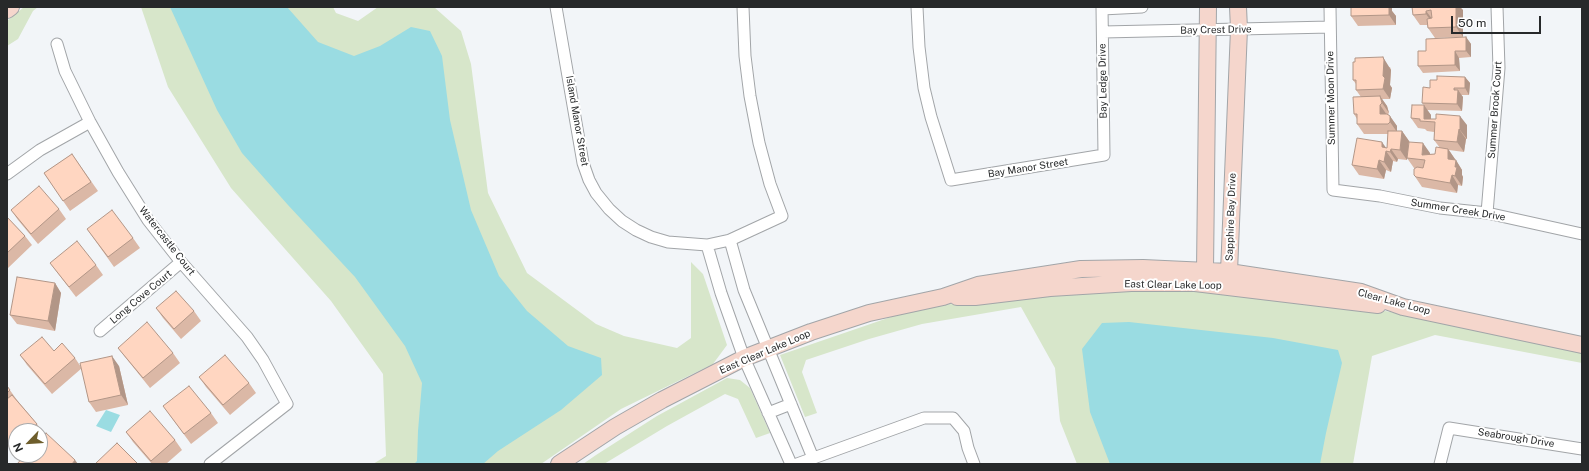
<!DOCTYPE html>
<style>
body{margin:0}
#map{position:relative;width:1589px;height:471px;overflow:hidden;background:#f2f5f8;font-family:"Public Sans",sans-serif}
canvas{display:block}
.frame{position:absolute;inset:0;border:8px solid #27292a;pointer-events:none}
.north{position:absolute;left:8px;top:423px;width:40px;height:40px;box-sizing:border-box;background:#fff;border:1px solid #a9a9aa;border-radius:50%;rotate:245deg;font-size:11px;font-weight:700;line-height:16px;text-align:center;color:#27292a}
.north::after{content:'';display:block;margin:auto;width:14px;height:18px;background:#6e5e2c;clip-path:polygon(50% 0,100% 100%,50% 72%,0 100%)}
.scale{position:absolute;left:1451px;top:16px;width:90px;height:18px;box-sizing:border-box;border:2px solid #27292a;border-top:0;padding-left:5px;font-size:12px;line-height:14px;white-space:nowrap;color:#27292a;-webkit-text-stroke:3px #fff;paint-order:stroke}
</style>
<div id="map">
<canvas width="1589" height="471"></canvas>
<div class="frame"></div>
<div class="north">N</div>
<div class="scale">50 m</div>
</div>
<script>
const ctx = document.querySelector('canvas').getContext('2d');
ctx.lineJoin = 'round';
function fill(path, color) {
  ctx.fillStyle = color;
  ctx.fill(path, 'evenodd');
}
function toPath(rows) {
  const path = new Path2D();
  for (const r of rows) {
    path.moveTo(r[0], r[1]);
    for (let i = 2; i < r.length; i += 2) path.lineTo(r[i], r[i + 1]);
  }
  return path;
}
function stroke(path, color, width, dash) {
  ctx.strokeStyle = color;
  ctx.lineWidth = width;
  ctx.lineCap = dash ? 'butt' : 'round';
  ctx.setLineDash(dash || []);
  ctx.stroke(path);
}
function label(font, color, halo, rows, align = 'center') {
  ctx.font = font + ' "Public Sans",sans-serif';
  ctx.lineWidth = 4;
  ctx.setLineDash([]);
  ctx.textBaseline = 'middle';
  ctx.strokeStyle = halo;
  ctx.fillStyle = color;
  for (const [text, x, y, turn = 0] of rows) {
    ctx.save();
    ctx.translate(x, y);
    ctx.rotate((+turn || 0) * Math.PI / 180);
    ctx.textAlign = isNaN(turn) ? turn : align;
    if (halo) ctx.strokeText(text, 0, 0);
    ctx.fillText(text, 0, 0);
    ctx.restore();
  }
}
fill(toPath([
 [24,7,38,7,33,11,18,39,7,46,7,21],
 [141,7,333,7,336,13,358,21,378,7,434,7,461,31,471,64,488,193,527,273,596,324,624,336,677,348,691,338,691,262,703,274,727,345,713,364,621,409,541,464,373,464,386,456,383,374,331,301,231,188,168,87],
 [1199,289,1380,310,1582,348,1582,363,1435,335,1372,356,1353,464,1077,464,1060,421,1055,368,1021,307,922,324,869,339,806,360,802,372,817,413,805,417,780,355,920,307,1079,292],
 [727,378,740,380,750,388,770,433,756,438,738,399,725,394,667,426,604,464,583,464,596,455,657,416]
]), '#d7e6ca');
fill(toPath([
 [170,7,287,7,318,42,354,56,380,46,411,27,430,31,442,56,450,120,471,210,499,276,527,311,568,346,601,358,602,375,561,410,498,451,483,464,414,464,417,461,418,431,422,383,405,346,355,277,288,205,242,153,217,110],
 [1129,322,1273,338,1338,350,1342,363,1326,433,1320,464,1110,464,1090,412,1082,349,1102,323],
 [106,410,120,415,111,432,96,426]
]), '#9adce2');
const street = toPath([
 [556,7,583,163,589,180,596,193,609,209,622,221,636,230,651,237,668,242,707,245,730,240,782,216,770,184,759,143,750,96,745,56,743,7],
 [917,7,919,47,924,88,931,117,951,180,1104,155,1102,7],
 [1330,7,1333,190,1380,196,1440,208,1487,213,1582,234],
 [1102,9,1142,7],
 [1103,32,1330,27],
 [57,44,65,71,90,122,118,172,148,220,181,262,247,337,263,360,287,404,210,464],
 [7,174,40,150,90,122],
 [1487,213,1499,68,1497,7],
 [730,240,744,290,813,458],
 [707,245,721,293,744,358,791,464],
 [100,331,181,262],
 [768,413,791,404],
 [797,464,924,418,953,418,964,431,968,448,974,464],
 [1440,464,1449,428,1582,449]
]);
const secondary = toPath([
 [1208,7,1205,270,1216,285,1229,272,1239,29,1238,7],
 [7,10,11,7],
 [957,297,975,297,1050,288,1131,283,1195,283,1378,305],
 [559,464,615,427,662,400,744,358,811,332,869,313,943,297,978,285,1081,269,1143,268,1229,272,1361,292,1403,307,1582,345]
]);
stroke(street, '#a2a5a8', 13);
stroke(secondary, '#a2a5a8', 18);
stroke(street, '#fff', 11);
stroke(secondary, '#f5d6cc', 16);
fill(toPath([
 [1351,7,1392,7,1392,11,1396,16,1396,25,1358,26,1351,16],
 [1412,7,1460,7,1463,10,1463,37,1435,38,1428,28,1427,25,1420,25,1413,15],
 [1466,37,1471,44,1471,57,1459,58,1460,71,1423,73,1418,66,1426,51],
 [1390,67,1391,70,1390,85,1392,88,1390,99,1382,99,1387,106,1389,113,1388,114,1397,126,1397,131,1402,131,1409,141,1408,151,1430,153,1430,154,1435,154,1440,148,1434,140,1434,132,1427,131,1425,129,1418,128,1411,118,1424,105,1422,103,1430,88,1437,80,1465,77,1470,83,1469,95,1461,95,1463,97,1462,111,1427,110,1431,115,1431,119,1467,125,1467,139,1466,139,1464,152,1449,150,1462,170,1462,175,1463,177,1462,186,1458,185,1457,193,1422,187,1414,175,1416,168,1414,168,1407,158,1407,160,1398,159,1397,162,1393,161,1391,172,1386,170,1384,179,1359,175,1352,165,1387,148,1388,134,1364,134,1357,124,1357,119,1354,114,1361,97,1356,90,1356,84,1353,80],
 [72,154,98,191,70,211,44,173],
 [59,209,66,219,38,244,18,220,11,210],
 [7,217,25,236,32,245,7,269],
 [87,229,133,238,140,248,114,267],
 [50,263,96,265,103,275,76,297],
 [55,283,61,293,55,331,17,324,10,315],
 [156,308,194,311,201,321,181,339,163,318],
 [118,348,173,353,180,363,150,388,125,357],
 [54,351,75,358,81,367,119,366,128,405,96,412,89,402,82,368,52,394,27,365,20,355],
 [199,377,249,383,256,393,230,415,206,387],
 [7,386,17,400,37,424,44,434,40,437,40,431,16,431,16,455,19,455,17,457,7,445],
 [163,406,211,413,218,423,191,444],
 [126,432,175,440,182,450,166,464,152,464,133,442]
]), '#dbb8a6');
fill(toPath([
 [1386,7,1392,7,1392,11,1396,16,1396,25,1389,15],
 [1456,7,1460,7,1463,10,1463,37,1456,27],
 [1426,11,1433,20,1433,24,1426,14],
 [1466,37,1471,44,1471,57,1466,51],
 [1455,51,1459,58,1460,71,1455,65],
 [1383,57,1391,70,1390,85,1392,88,1390,99,1383,89],
 [1465,77,1470,83,1469,95,1465,88],
 [1454,88,1458,93,1458,90,1463,97,1462,111,1457,104],
 [1380,96,1387,106,1389,113,1382,103],
 [1380,105,1387,115,1380,114],
 [1424,105,1431,115,1431,122,1424,119],
 [1390,116,1397,126,1397,132,1390,122],
 [1460,116,1467,125,1467,139,1460,130],
 [1459,129,1466,139,1464,152,1457,142],
 [1402,131,1409,141,1407,160,1400,150],
 [1382,142,1389,152,1386,151,1393,161,1391,172,1384,162,1382,147],
 [1423,143,1430,153,1429,165,1422,155],
 [1391,149,1398,159,1397,162,1390,152],
 [1448,149,1455,159,1455,162,1456,160,1462,170,1462,175,1463,177,1462,186,1455,176,1448,159],
 [1379,160,1386,170,1384,179,1377,169],
 [1452,175,1458,185,1457,193,1450,183],
 [55,283,61,293,55,331,48,321],
 [112,356,119,366,128,405,121,395],
 [75,460,78,464,72,464]
]), '#b29687');
const building = toPath([
 [1351,7,1389,7,1389,15,1351,16,1351,7],
 [1412,7,1456,7,1456,27,1428,28,1427,19,1432,18,1431,10,1426,11,1426,14,1413,15,1412,7],
 [1466,37,1466,51,1455,51,1455,65,1418,66,1418,51,1426,51,1426,39,1466,37],
 [1383,57,1384,60,1383,76,1385,78,1383,89,1356,90,1356,80,1353,80,1353,62,1355,62,1355,58,1383,57],
 [1437,76,1465,77,1465,88,1454,88,1454,90,1458,90,1457,104,1422,103,1423,87,1430,88,1430,80,1437,80,1437,76],
 [1380,96,1382,103,1380,105,1380,114,1387,114,1390,116,1390,122,1388,124,1357,124,1357,114,1354,114,1353,97,1380,96],
 [1412,105,1424,105,1424,119,1436,119,1436,114,1460,116,1460,130,1459,129,1457,142,1434,140,1435,122,1420,121,1420,119,1411,118,1412,105],
 [1388,131,1402,131,1400,150,1391,149,1390,152,1386,151,1384,162,1379,160,1377,169,1352,165,1357,138,1382,142,1382,147,1387,148,1388,131],
 [1409,142,1423,143,1422,155,1435,154,1436,147,1448,149,1448,159,1456,160,1455,167,1457,167,1455,176,1452,175,1450,183,1416,177,1414,175,1414,169,1417,167,1423,168,1425,160,1407,158,1409,142],
 [72,154,91,182,63,201,44,173,72,154],
 [39,186,59,209,31,234,11,210,39,186],
 [112,210,133,238,108,257,87,229,112,210],
 [7,217,25,236,7,253,7,217],
 [77,241,96,265,69,287,50,263,77,241],
 [17,277,55,283,48,321,10,315,17,277],
 [176,291,194,311,174,329,156,308,176,291],
 [147,322,173,353,143,378,118,348,147,322],
 [42,337,54,351,62,343,75,358,45,384,20,355,42,337],
 [225,355,249,383,223,405,199,377,225,355],
 [112,356,121,395,89,402,80,363,112,356],
 [7,386,10,390,7,393,7,386],
 [189,386,211,413,184,434,163,406,189,386],
 [12,395,37,424,28,431,16,431,16,442,10,447,7,443,7,399,12,395],
 [150,411,175,440,151,461,126,432,150,411],
 [46,433,75,460,72,464,17,464,25,455,40,455,40,439,46,433],
 [117,443,138,464,95,464,117,443]
]);
fill(building, '#ffd6c1');
stroke(building, '#b29687', 1);
label('10px', '#27292a', '#fff', [
 ["Bay Crest Drive",1216,30,-1],
 ["Bay Ledge Drive",1103,81,-91],
 ["Summer Moon Drive",1331,98,-91],
 ["Summer Brook Court",1495,110,-86],
 ["Island Manor Street",577,121,80],
 ["Bay Manor Street",1028,168,-9],
 ["Summer Creek Drive",1458,210,9],
 ["Sapphire Bay Drive",1231,217,-88],
 ["Watercastle Court",167,241,52],
 ["East Clear Lake Loop",1173,285,1],
 ["Long Cove Court",141,297,-40],
 ["Clear Lake Loop",1394,302,15],
 ["East Clear Lake Loop",765,352,-23],
 ["Seabrough Drive",1516,438,9]
]);
</script>
